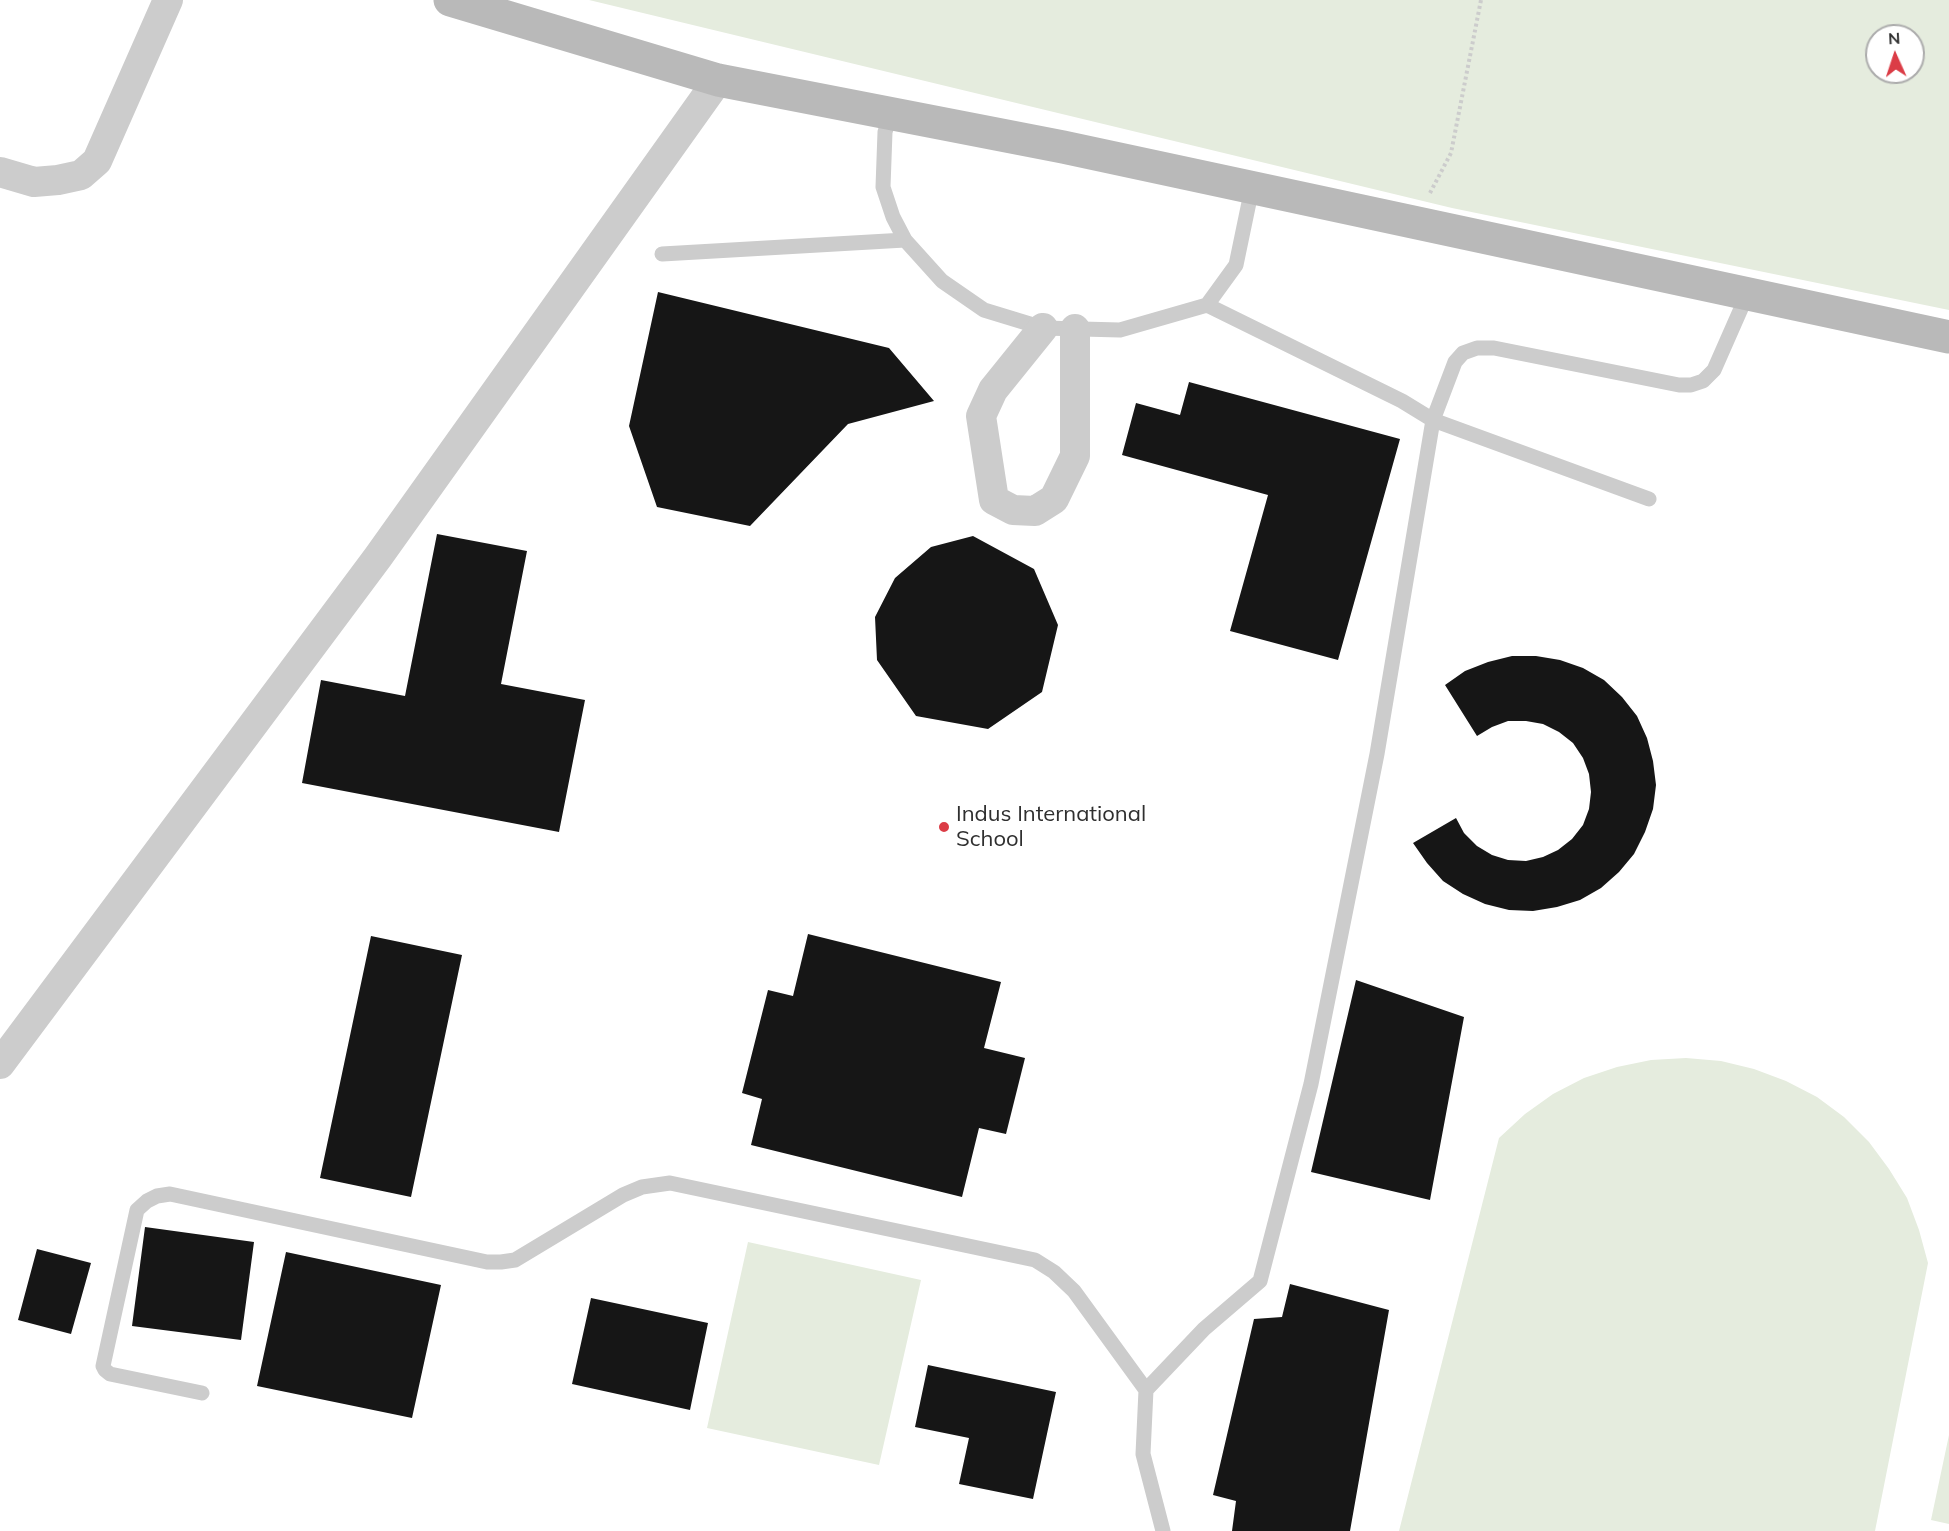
<!DOCTYPE html>
<style>
body{margin:0}
#map{position:relative;width:1949px;height:1531px;overflow:hidden;background:#fff;font-family:Mulish,sans-serif}
canvas{display:block}
.north{position:absolute;left:1865px;top:24px;width:60px;height:60px;box-sizing:border-box;background:#fff;border:2px solid #acacac;border-radius:50%;rotate:357deg;font-size:16px;font-weight:700;line-height:24px;text-align:center;color:#2f2f2f}
.north::after{content:'';display:block;margin:auto;width:21px;height:27px;background:#db3c46;clip-path:polygon(50% 0,100% 100%,50% 72%,0 100%)}
</style>
<div id="map">
<canvas width="1949" height="1531"></canvas>
<div class="north">N</div>
</div>
<script>
const ctx = document.querySelector('canvas').getContext('2d');
ctx.lineJoin = 'round';
function fill(path, color) {
  ctx.fillStyle = color;
  ctx.fill(path, 'evenodd');
}
function toPath(rows) {
  const path = new Path2D();
  for (const r of rows) {
    path.moveTo(r[0], r[1]);
    for (let i = 2; i < r.length; i += 2) path.lineTo(r[i], r[i + 1]);
  }
  return path;
}
function stroke(path, color, width, dash) {
  ctx.strokeStyle = color;
  ctx.lineWidth = width;
  ctx.lineCap = dash ? 'butt' : 'round';
  ctx.setLineDash(dash || []);
  ctx.stroke(path);
}
function label(font, color, halo, rows, align = 'center') {
  ctx.font = font + ' Mulish,sans-serif';
  ctx.lineWidth = 6;
  ctx.setLineDash([]);
  ctx.textBaseline = 'middle';
  ctx.strokeStyle = halo;
  ctx.fillStyle = color;
  for (const [text, x, y, turn = 0] of rows) {
    ctx.save();
    ctx.translate(x, y);
    ctx.rotate((+turn || 0) * Math.PI / 180);
    ctx.textAlign = isNaN(turn) ? turn : align;
    if (halo) ctx.strokeText(text, 0, 0);
    ctx.fillText(text, 0, 0);
    ctx.restore();
  }
}
fill(toPath([
 [589,0,1949,0,1949,310,1452,208],
 [1877,36,1913,36,1913,72,1877,72],
 [1686,1058,1721,1061,1754,1069,1786,1081,1817,1097,1844,1117,1869,1142,1889,1169,1907,1198,1919,1230,1928,1263,1875,1531,1399,1531,1499,1138,1525,1114,1553,1094,1584,1078,1617,1067,1651,1060],
 [748,1242,921,1280,879,1465,707,1428],
 [1949,1435,1949,1524,1931,1520]
]), '#e5ecde');
fill(toPath([
 [658,292,889,348,934,401,848,424,750,526,657,507,629,426],
 [1189,382,1400,439,1338,660,1230,631,1268,495,1122,455,1136,403,1180,415],
 [437,534,527,551,501,684,585,700,559,832,302,783,321,680,405,696],
 [973,536,1034,569,1058,625,1042,692,988,729,916,716,877,660,875,617,895,578,931,547],
 [1512,656,1536,656,1560,660,1583,668,1604,680,1622,697,1637,716,1647,738,1653,761,1656,785,1653,809,1645,832,1634,854,1619,872,1601,888,1580,900,1557,907,1533,911,1509,910,1485,904,1463,894,1443,881,1427,863,1413,843,1456,818,1464,833,1477,846,1492,855,1508,860,1526,861,1543,857,1558,850,1572,839,1583,825,1589,809,1591,792,1589,774,1583,758,1573,743,1559,732,1543,724,1526,721,1508,721,1492,727,1477,736,1445,685,1465,671,1488,662],
 [808,934,1001,982,984,1048,1025,1058,1006,1134,979,1128,962,1197,751,1145,762,1099,742,1093,768,990,793,996],
 [371,936,462,955,411,1197,320,1178],
 [1356,980,1464,1017,1430,1200,1311,1172],
 [145,1227,254,1242,241,1340,132,1326],
 [37,1249,91,1263,71,1334,18,1320],
 [286,1252,441,1285,412,1418,257,1386],
 [1290,1284,1389,1310,1350,1531,1232,1531,1236,1501,1213,1495,1254,1319,1282,1317],
 [591,1298,708,1323,690,1410,572,1384],
 [928,1365,1056,1392,1033,1499,959,1484,969,1438,915,1427]
]), '#161616');
stroke(toPath([
 [1430,193,1451,153,1481,0]
]), '#ccc', 4, [3, 3]);
stroke(toPath([
 [891,113,885,132,883,187,893,217,905,240,942,281,984,310,1043,328,1120,330,1207,305,1236,265,1252,188],
 [662,254,905,240],
 [1649,499,1433,420,1455,362,1463,353,1477,348,1494,348,1679,385,1691,385,1703,381,1714,370,1747,295],
 [202,1393,110,1374,105,1370,103,1366,137,1210,147,1201,157,1196,170,1194,487,1262,501,1262,515,1260,623,1195,642,1187,670,1183,1035,1260,1054,1272,1074,1291,1146,1390],
 [1163,1531,1143,1454,1146,1390,1204,1329,1260,1281,1311,1084,1377,754,1433,420,1402,401,1207,305]
]), '#ccc', 15);
stroke(toPath([
 [0,172,34,182,58,180,81,175,97,161,168,0],
 [1043,328,993,390,981,416,994,500,1013,510,1035,511,1054,499,1075,456,1075,329],
 [0,1064,378,557,718,80]
]), '#ccc', 30);
stroke(toPath([
 [450,0,718,80,1063,147,1949,337]
]), '#b9b9b9', 33);
for (const [x, y, r, color] of [
 [944,827,6,"#db3c46"]
]) {
  const dot = new Path2D();
  dot.arc(x, y, r, 0, 2 * Math.PI);
  ctx.fillStyle = color;
  ctx.fill(dot);
  stroke(dot, '#fff', 2);
}
label('22px', '#2f2f2f', '#fff', [
 ["Indus International",956,814],
 ["School",956,839]
], 'left');
</script>
